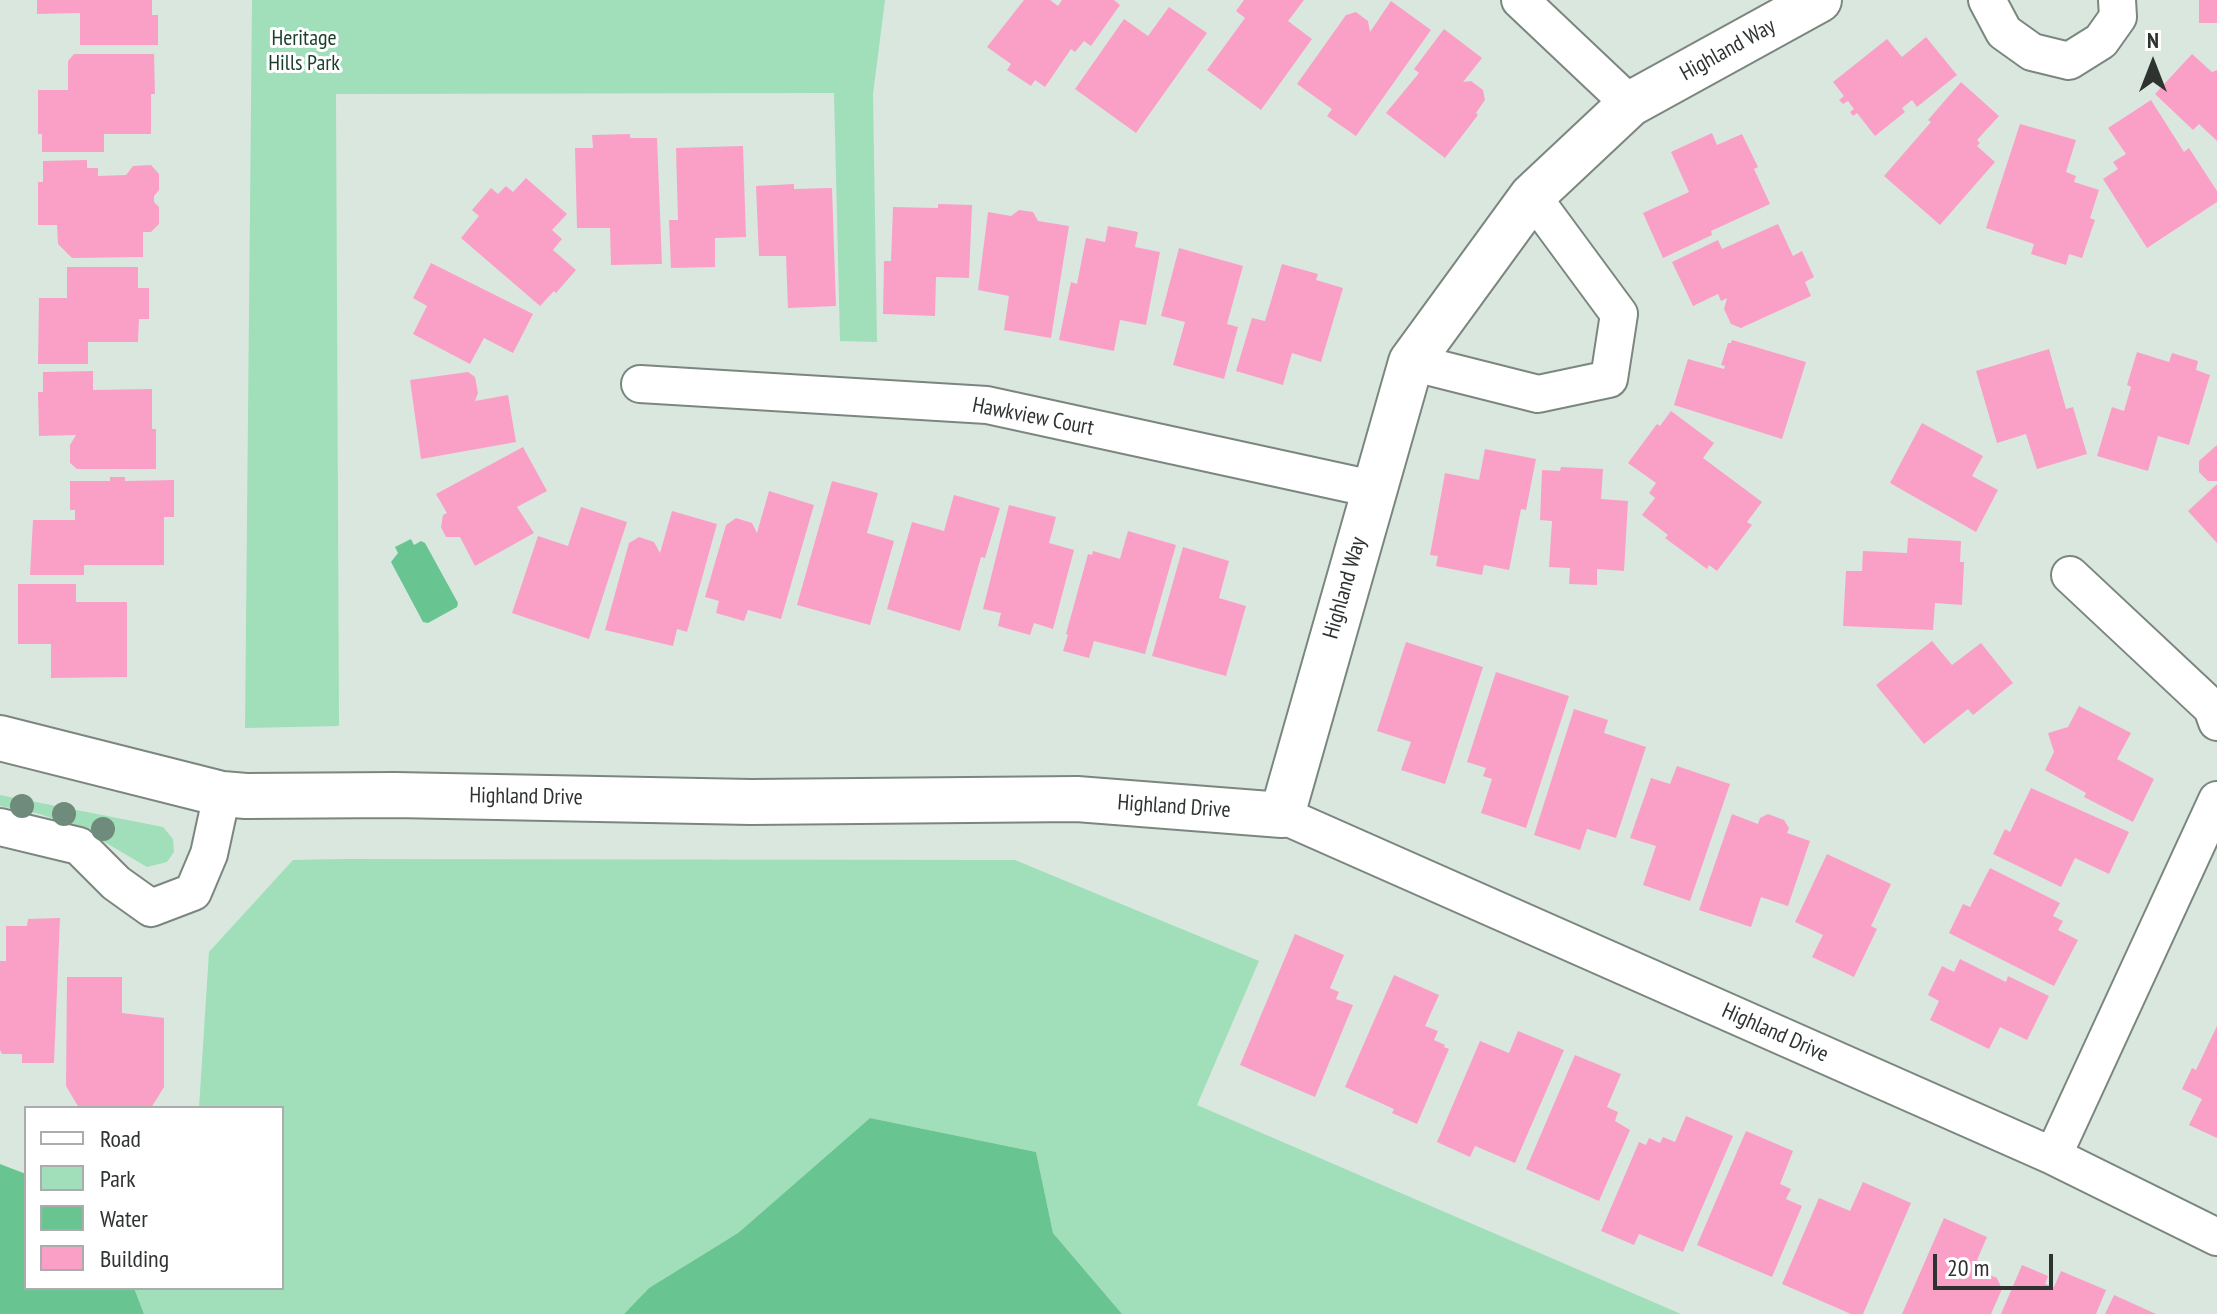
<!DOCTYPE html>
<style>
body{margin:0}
#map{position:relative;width:2217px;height:1314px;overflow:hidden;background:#dae7de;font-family:"PT Sans Narrow",sans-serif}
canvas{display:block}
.legend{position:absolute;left:24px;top:1106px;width:260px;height:184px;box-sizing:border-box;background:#fff;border:2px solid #abadac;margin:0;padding:10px 14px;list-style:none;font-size:24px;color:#2e3330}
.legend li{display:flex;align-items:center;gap:16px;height:40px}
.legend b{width:40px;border:2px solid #abadac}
.north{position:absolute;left:2113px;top:24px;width:80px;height:80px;-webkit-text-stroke:6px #fff;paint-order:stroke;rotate:0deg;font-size:22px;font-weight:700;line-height:32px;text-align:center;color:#2e3330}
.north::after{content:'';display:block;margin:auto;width:28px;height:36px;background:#2e3330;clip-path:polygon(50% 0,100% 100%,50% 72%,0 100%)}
.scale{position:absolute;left:1933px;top:1254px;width:120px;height:36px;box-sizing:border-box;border:4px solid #2e3330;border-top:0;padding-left:10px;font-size:24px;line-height:28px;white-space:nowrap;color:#2e3330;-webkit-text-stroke:6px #fff;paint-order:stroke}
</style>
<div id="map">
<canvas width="2217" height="1314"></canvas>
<ul class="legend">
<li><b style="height:10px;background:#fff"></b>Road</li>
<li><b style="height:22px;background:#a0dfb9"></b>Park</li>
<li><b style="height:22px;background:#68c491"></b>Water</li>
<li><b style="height:22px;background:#faa0c7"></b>Building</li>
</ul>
<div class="north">N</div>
<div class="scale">20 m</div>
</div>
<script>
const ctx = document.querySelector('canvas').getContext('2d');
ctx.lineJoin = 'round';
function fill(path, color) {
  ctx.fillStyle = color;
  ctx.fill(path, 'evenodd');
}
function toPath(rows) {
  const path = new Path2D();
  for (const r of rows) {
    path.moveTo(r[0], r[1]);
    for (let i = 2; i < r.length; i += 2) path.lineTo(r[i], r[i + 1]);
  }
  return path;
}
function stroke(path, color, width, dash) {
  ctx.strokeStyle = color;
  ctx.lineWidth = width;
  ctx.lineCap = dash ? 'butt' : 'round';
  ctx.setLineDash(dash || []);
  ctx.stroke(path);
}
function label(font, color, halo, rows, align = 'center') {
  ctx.font = font + ' "PT Sans Narrow",sans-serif';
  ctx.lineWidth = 6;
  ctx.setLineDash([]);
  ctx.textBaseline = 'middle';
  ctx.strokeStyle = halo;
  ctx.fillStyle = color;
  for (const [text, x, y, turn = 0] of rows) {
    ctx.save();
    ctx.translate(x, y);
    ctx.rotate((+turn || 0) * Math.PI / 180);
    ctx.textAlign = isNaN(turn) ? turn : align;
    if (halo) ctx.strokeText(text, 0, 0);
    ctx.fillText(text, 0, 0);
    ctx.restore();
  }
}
fill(toPath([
 [252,0,885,0,873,94,877,342,840,341,834,93,336,94,339,726,245,728],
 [0,795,163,827,173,839,174,852,167,862,147,867,84,830,40,814,0,806],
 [343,859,1015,860,1259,961,1197,1105,1681,1314,1122,1314,1053,1233,1036,1152,870,1118,738,1233,649,1288,624,1314,144,1314,134,1288,282,1288,282,1108,199,1108,209,952,293,860]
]), '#a0dfb9');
fill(toPath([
 [411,539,414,545,421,541,425,543,458,603,457,607,428,623,423,622,391,562,398,553,395,547],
 [870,1118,1036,1152,1053,1233,1122,1314,624,1314,649,1288,738,1233],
 [0,1164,26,1174,26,1288,134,1288,144,1314,0,1314]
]), '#68c491');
fill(toPath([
 [37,0,152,0,152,15,158,15,158,45,80,45,80,13,37,14],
 [1024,0,1050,0,1058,6,1062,0,1114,0,1120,5,1091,46,1084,41,1075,52,1071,49,1045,87,1035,80,1031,86,1007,70,1011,64,987,47],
 [1244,0,1304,0,1288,21,1312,39,1261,110,1207,70,1245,18,1236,11],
 [2199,0,2217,0,2217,23,2199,23],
 [1391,1,1431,30,1356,136,1327,116,1332,109,1297,84,1346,15,1356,12,1368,21,1370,32],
 [1169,7,1207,33,1136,133,1075,89,1124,19,1148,36],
 [1444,29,1482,58,1463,82,1471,81,1483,90,1485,100,1476,113,1478,115,1445,158,1386,113,1419,73,1414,69],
 [1926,37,1957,75,1917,107,1912,100,1902,108,1905,112,1875,136,1857,113,1853,116,1850,112,1854,109,1848,101,1843,104,1839,100,1844,96,1833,82,1887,39,1902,57],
 [74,54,154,54,155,94,151,94,151,134,104,134,104,152,42,152,42,134,38,134,38,90,68,90,68,61],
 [2192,54,2212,72,2217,70,2217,141,2199,124,2193,130,2155,94],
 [1961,82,1999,116,1977,140,1980,143,1977,146,1995,162,1940,225,1884,176,1931,122,1928,120],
 [2151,100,2184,152,2189,148,2217,191,2217,202,2147,248,2103,179,2118,169,2113,162,2126,154,2108,128],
 [2020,124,2076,140,2066,172,2076,176,2074,182,2099,190,2090,218,2095,220,2082,258,2069,254,2066,265,2031,254,2034,244,1986,228],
 [1712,133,1717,145,1742,134,1758,167,1754,169,1770,204,1711,231,1712,235,1663,258,1643,213,1689,192,1671,152],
 [630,134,630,138,657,138,662,264,611,265,610,228,577,228,575,148,593,148,592,135],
 [743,146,746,237,715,238,715,267,671,268,669,220,678,220,676,148],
 [87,160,87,168,98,168,98,176,126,175,133,166,151,165,159,174,159,190,154,196,154,202,159,207,159,224,151,232,143,232,143,257,72,258,58,244,57,225,38,225,38,182,43,182,43,161],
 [526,178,567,214,552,230,562,239,553,250,576,270,556,293,554,291,540,306,461,238,479,216,472,210,491,188,498,194,506,186,513,192],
 [794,184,794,189,832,188,836,306,788,308,786,256,759,256,756,186],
 [938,204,972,205,969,278,936,277,935,316,883,314,884,261,891,261,893,207,938,208],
 [1019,210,1033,212,1038,221,1069,226,1051,338,1004,330,1009,296,978,290,988,212,1011,216],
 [1778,224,1793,256,1802,251,1814,277,1805,282,1811,296,1741,328,1731,324,1724,309,1727,298,1721,301,1718,294,1693,306,1672,262,1718,240,1722,249],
 [1108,226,1138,232,1135,247,1160,252,1146,325,1120,320,1114,351,1059,340,1071,282,1077,284,1086,238,1105,242],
 [1179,248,1243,266,1227,324,1238,327,1224,379,1173,365,1185,322,1161,316],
 [431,263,533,314,513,353,484,338,470,364,413,334,427,306,413,298],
 [1282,264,1318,274,1316,280,1343,288,1321,362,1292,353,1283,385,1236,371,1252,318,1265,321],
 [67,267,138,267,138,288,149,288,149,319,139,319,138,342,88,342,88,364,38,364,39,298,67,298],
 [1732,340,1806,362,1782,439,1674,405,1688,359,1724,369,1725,366,1721,365,1728,343,1731,343],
 [2049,349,2066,409,2073,407,2087,454,2037,469,2026,434,1997,443,1976,371],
 [2137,352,2169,362,2172,353,2198,361,2196,370,2210,375,2189,445,2158,436,2148,471,2097,456,2112,407,2124,411,2131,387,2127,385],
 [93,371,93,390,152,389,152,429,156,429,156,469,77,469,70,463,70,445,76,435,39,436,38,392,43,392,43,372],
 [468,372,475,377,478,393,475,401,508,395,516,442,421,459,410,380],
 [1671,411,1714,443,1703,458,1762,502,1747,522,1752,525,1717,571,1709,565,1707,569,1665,538,1668,535,1642,515,1655,498,1649,493,1656,483,1628,463,1657,424,1660,426],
 [1922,423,1983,456,1972,476,1998,490,1976,532,1890,483],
 [2217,445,2217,481,2208,481,2199,472,2199,461],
 [523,447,547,491,517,507,534,533,475,566,460,537,446,537,441,527,443,515,447,513,436,494],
 [1485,449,1536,459,1526,510,1521,509,1509,570,1484,565,1482,575,1436,566,1438,556,1430,555,1445,473,1479,480],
 [1561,467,1603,469,1601,499,1628,501,1624,571,1597,569,1597,585,1569,584,1570,568,1549,567,1552,521,1540,520,1542,470,1560,471],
 [110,477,125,477,125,481,174,480,174,517,164,517,164,565,84,565,84,575,30,575,33,520,75,520,75,510,70,510,70,481,110,481],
 [832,481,878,493,867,533,894,541,870,625,797,605],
 [2217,484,2217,543,2188,511],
 [769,491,814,505,781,619,748,610,744,621,716,613,719,601,705,597,726,525,736,518,752,523,757,533],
 [954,495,1000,508,985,558,981,557,960,631,887,609,912,522,944,531],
 [1009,505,1056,517,1049,543,1074,550,1053,629,1034,623,1030,635,998,626,1001,613,983,609],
 [581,507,627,522,589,639,512,613,538,536,568,546],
 [672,511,717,524,687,632,677,629,673,646,605,630,629,543,639,537,654,542,660,553],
 [1128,531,1176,545,1145,654,1094,641,1089,658,1063,651,1068,635,1066,634,1088,554,1092,555,1093,551,1120,559],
 [1908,538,1961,541,1960,562,1964,562,1962,605,1935,603,1933,630,1843,626,1846,571,1862,571,1863,551,1907,553],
 [1183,547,1229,561,1219,598,1246,606,1226,676,1152,656],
 [18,584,76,584,76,602,127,602,127,677,51,678,51,644,18,644],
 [1932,641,1952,665,1981,643,2013,683,1973,715,1968,709,1924,744,1876,685],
 [1406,642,1483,667,1445,784,1401,770,1411,742,1377,731],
 [1496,672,1569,696,1526,828,1481,813,1492,779,1483,776,1486,768,1467,762],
 [2079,706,2131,733,2117,759,2154,779,2133,822,2084,797,2086,793,2045,770,2054,752,2048,733,2068,727],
 [1574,709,1608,720,1604,733,1646,747,1616,838,1587,829,1580,850,1534,835],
 [1677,766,1730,784,1690,901,1643,885,1656,846,1630,838,1651,778,1670,784],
 [2031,788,2129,832,2109,874,2075,858,2061,887,1993,854,2005,829,2010,832],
 [1732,814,1758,824,1760,818,1768,814,1784,820,1789,828,1787,833,1810,841,1788,906,1761,897,1751,927,1699,910],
 [1827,854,1891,884,1871,926,1877,929,1854,977,1812,957,1823,935,1795,922],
 [1990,868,2060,903,2053,916,2063,921,2058,930,2078,940,2054,986,1949,933,1963,904,1970,907],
 [60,918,54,1063,22,1063,22,1054,2,1054,0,1050,0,961,6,961,6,926,27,926,28,919],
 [1295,934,1344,955,1330,988,1339,992,1336,999,1353,1005,1315,1097,1240,1065],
 [1960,959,2006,982,2008,976,2049,996,2027,1040,2000,1027,1989,1049,1930,1020,1939,1001,1928,995,1942,966,1954,972],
 [1394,975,1439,995,1425,1026,1438,1031,1434,1040,1445,1045,1444,1047,1449,1049,1417,1124,1392,1113,1394,1109,1345,1087],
 [67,977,122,977,122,1013,164,1018,164,1087,151,1108,79,1108,66,1086],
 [2217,1026,2217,1138,2189,1125,2202,1099,2182,1089,2192,1068,2196,1070],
 [1518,1031,1564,1050,1515,1163,1475,1146,1470,1157,1437,1142,1480,1041,1509,1053],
 [1575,1055,1621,1074,1607,1107,1618,1112,1615,1121,1630,1130,1599,1201,1526,1169],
 [1686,1116,1733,1136,1683,1252,1639,1234,1634,1245,1601,1231,1639,1142,1646,1145,1649,1138,1660,1143,1663,1137,1675,1142],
 [1746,1131,1793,1151,1780,1184,1791,1189,1786,1199,1802,1206,1772,1277,1697,1245],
 [1863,1182,1911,1203,1863,1314,1851,1314,1782,1284,1819,1198,1850,1211],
 [1944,1218,1987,1237,1977,1260,1991,1266,1988,1274,1997,1278,2002,1289,1991,1314,1902,1314],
 [2022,1265,2048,1276,2045,1284,2054,1287,2061,1271,2106,1290,2096,1314,2001,1314],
 [2114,1295,2156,1314,2105,1314]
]), '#faa0c7');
const minor = toPath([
 [1520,0,1630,104],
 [1987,0,2004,32,2032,52,2069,61,2101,41,2118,17,2117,0],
 [1411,362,1538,394,1609,379,1619,314,1532,196],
 [640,384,987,405,1373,489],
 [2070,575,2212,708,2217,722],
 [1282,815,2053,1156,2217,1237],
 [0,827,79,846,116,883,151,908,193,892,209,854,222,794],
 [2053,1156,2217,800]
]);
const tertiary = toPath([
 [0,738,222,794,246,796,395,795,751,802,1077,799,1282,815,1411,362,1532,196,1630,104,1819,0]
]);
stroke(minor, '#7b867f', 40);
stroke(tertiary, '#7b867f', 48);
stroke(minor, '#fff', 36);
stroke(tertiary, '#fff', 44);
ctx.fillStyle = '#6f8b7b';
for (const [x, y] of [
 [22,806],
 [64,814],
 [103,829]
]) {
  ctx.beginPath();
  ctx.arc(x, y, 12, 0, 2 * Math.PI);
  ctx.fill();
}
label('22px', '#183f2a', '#fff', [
 ["Heritage",304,39],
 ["Hills Park",304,64]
]);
label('22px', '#2e3330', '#fff', [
 ["Highland Way",1728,50,-29],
 ["Hawkview Court",1033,417,11],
 ["Highland Way",1345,588,-74],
 ["Highland Drive",526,797,1],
 ["Highland Drive",1174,807,4],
 ["Highland Drive",1775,1033,24]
]);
</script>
